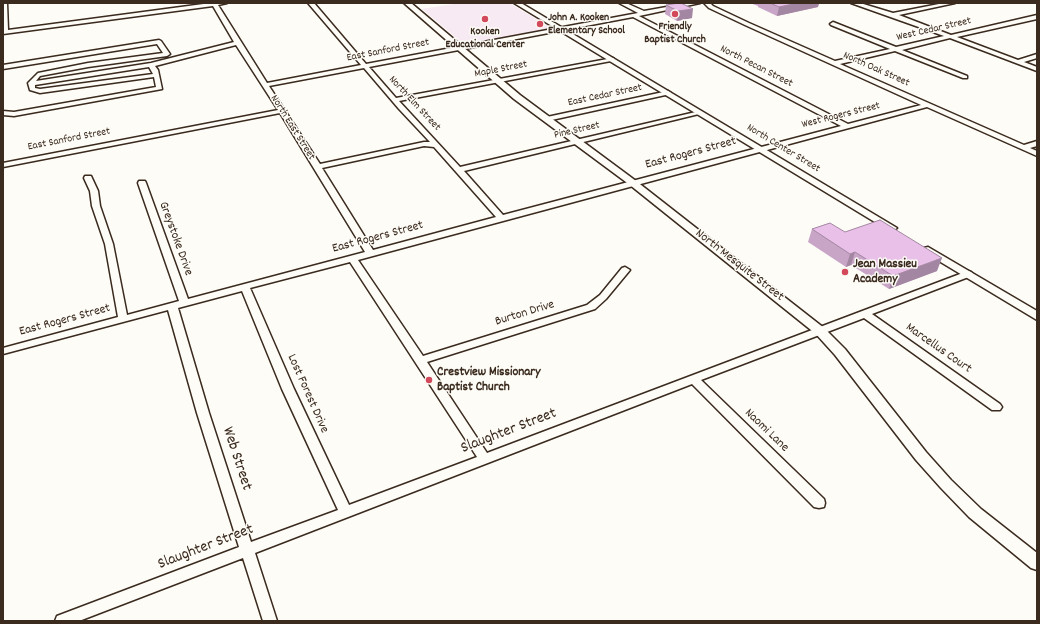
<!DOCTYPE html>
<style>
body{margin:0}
#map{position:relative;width:1040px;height:624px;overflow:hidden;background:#fdfcf7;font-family:Dekko,sans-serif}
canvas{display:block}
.frame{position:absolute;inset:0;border:4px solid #3b2a1e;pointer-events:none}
</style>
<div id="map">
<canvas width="1040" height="624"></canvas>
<div class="frame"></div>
</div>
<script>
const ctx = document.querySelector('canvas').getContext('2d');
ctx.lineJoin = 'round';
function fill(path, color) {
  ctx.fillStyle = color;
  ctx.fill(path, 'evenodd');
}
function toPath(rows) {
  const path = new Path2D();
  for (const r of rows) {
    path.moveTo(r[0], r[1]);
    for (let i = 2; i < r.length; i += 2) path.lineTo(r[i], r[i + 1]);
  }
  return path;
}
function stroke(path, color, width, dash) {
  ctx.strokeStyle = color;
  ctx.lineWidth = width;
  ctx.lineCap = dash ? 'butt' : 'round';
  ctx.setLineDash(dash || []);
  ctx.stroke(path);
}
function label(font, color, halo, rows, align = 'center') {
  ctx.font = font + ' Dekko,sans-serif';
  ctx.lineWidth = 3;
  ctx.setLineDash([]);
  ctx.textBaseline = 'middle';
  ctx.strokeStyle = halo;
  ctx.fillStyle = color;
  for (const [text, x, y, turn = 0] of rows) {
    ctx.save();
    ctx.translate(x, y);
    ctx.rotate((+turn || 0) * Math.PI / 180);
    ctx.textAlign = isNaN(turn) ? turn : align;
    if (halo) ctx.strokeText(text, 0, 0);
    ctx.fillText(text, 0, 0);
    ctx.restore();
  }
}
fill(toPath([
 [460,3,509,3,553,29,466,46,422,9]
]), '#f7eaf2');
const minor = toPath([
 [3,3,7,3,8,30,211,3,227,3,218,5,267,83,361,65,308,3,314,3,366,64,638,13,619,3,626,3,644,11,689,3,700,3,639,16,848,124,921,105,745,25,709,8,704,3,710,3,713,6,749,23,835,61,890,49,831,25,830,24,833,22,896,47,944,36,851,3,860,3,893,13,944,3,955,3,899,15,951,35,1037,15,1037,19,957,37,1018,60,1037,54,1037,58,1024,62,1037,67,1037,71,950,38,902,50,967,76,967,78,963,78,895,51,840,64,1024,145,1037,141,1037,146,1030,148,1037,151,1037,156,927,107,358,260,423,356,587,305,600,295,622,268,625,267,630,270,606,299,595,309,427,362,487,453,968,271,971,272,973,274,971,276,872,314,1000,404,1002,407,1000,410,992,410,864,318,701,380,824,499,825,503,824,507,819,508,814,507,692,384,255,553,277,621,263,621,243,558,79,621,55,621,57,616,239,547,197,413,168,310,3,354,3,348,118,317,105,244,92,206,90,191,84,178,85,176,91,176,98,191,100,206,113,244,127,315,179,301,138,183,139,181,145,181,146,183,188,299,365,252,280,113,3,167,3,163,278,110,236,45,155,66,158,70,162,89,14,116,3,115,3,111,14,112,156,87,154,77,40,93,30,90,28,83,38,73,88,63,163,53,157,44,3,69,3,65,159,40,161,41,170,54,167,56,88,67,40,76,36,81,151,63,234,42,213,6,3,34,3,3],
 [633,17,841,126,503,215,464,171,703,113,700,111,460,167,399,101,611,61,614,59,613,58,396,98,369,67,633,17],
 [149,67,153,74,40,89,35,88,35,85,149,67],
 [364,68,399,109,430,142,424,142,320,164,269,86,364,68],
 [424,146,434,147,496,217,373,250,322,168,424,146],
 [350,262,477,457,349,505,294,389,250,288,350,262],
 [242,291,282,389,338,510,251,542,209,413,178,308,242,291],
 [668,91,671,93,670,94,547,121,543,119,547,117,668,91]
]);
const major = toPath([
 [404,3,411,3,520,95,636,181,824,328,845,349,926,452,951,480,981,509,1037,553,1037,570,1031,568,969,517,941,488,916,460,835,355,816,334,630,185,514,99,404,3],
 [514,3,521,3,897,228,892,231,888,230,514,3],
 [928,247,1037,311,1037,320,924,252,923,250,924,248,928,247]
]);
stroke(minor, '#3b2a1e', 3);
stroke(major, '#3b2a1e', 3);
fill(minor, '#fdfcf7');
fill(major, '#fdfcf7');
fill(toPath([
 [750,3,819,3,818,7,777,16,758,7,758,6],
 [666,5,692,18,677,21,665,14],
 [812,229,937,271,889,289,851,265,846,267,808,242]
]), '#c8a5c7');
fill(toPath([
 [798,3,819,3,818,7,777,16,779,7],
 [693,9,692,18,677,21,678,11],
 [855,252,851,265,846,267,850,254],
 [942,258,937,271,889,289,893,276]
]), '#a386a2');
const building = toPath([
 [679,3,681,3,693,9,678,11,666,5,679,3],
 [770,3,798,3,779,7,770,3],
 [880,220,942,258,893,276,855,252,850,254,812,229,830,223,845,232,880,220]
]);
fill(building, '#e9c0e7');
stroke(building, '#a386a2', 1);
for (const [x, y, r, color] of [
 [675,14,4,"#d1495b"],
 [485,19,4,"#d1495b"],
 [540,24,4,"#d1495b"],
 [845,272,4,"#d1495b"],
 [429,380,4,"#d1495b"]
]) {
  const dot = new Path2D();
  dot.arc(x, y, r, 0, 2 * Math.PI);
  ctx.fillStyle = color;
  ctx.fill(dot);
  stroke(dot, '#fdfcf7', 1.5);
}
label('bold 11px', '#3b2a1e', '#fdfcf7', [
 ["John A. Kooken",548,18,"left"],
 ["Elementary School",548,31,"left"],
 ["Friendly",675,27],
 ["Baptist Church",675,40],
 ["Kooken",485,32],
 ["Educational Center",485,45]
]);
label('11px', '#3b2a1e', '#fdfcf7', [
 ["West Cedar Street",934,30,-13],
 ["East Sanford Street",388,51,-11],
 ["North Pecan Street",756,67,27],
 ["Maple Street",501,70,-11],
 ["North Oak Street",876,70,24],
 ["East Cedar Street",605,96,-12],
 ["North Elm Street",414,104,47],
 ["West Rogers Street",841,116,-14],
 ["North East Street",292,128,58],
 ["Pine Street",577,131,-13],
 ["East Sanford Street",69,140,-11],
 ["North Center Street",783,149,31]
]);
label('13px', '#3b2a1e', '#fdfcf7', [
 ["East Rogers Street",691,154,-15],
 ["East Rogers Street",378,238,-15],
 ["Greystoke Drive",175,239,70],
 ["North Mesquite Street",739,266,38],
 ["Burton Drive",525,314,-17],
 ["East Rogers Street",65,321,-15],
 ["Marcellus Court",938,349,35],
 ["Lost Forest Drive",307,394,66],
 ["Naomi Lane",766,431,44]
]);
label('bold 13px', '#3b2a1e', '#fdfcf7', [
 ["Jean Massieu",853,265],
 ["Academy",853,280],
 ["Crestview Missionary",437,373],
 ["Baptist Church",437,388]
], 'left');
label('16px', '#3b2a1e', '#fdfcf7', [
 ["Slaughter Street",509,432,-21],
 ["Web Street",236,459,72],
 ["Slaughter Street",206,548,-21]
]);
</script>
